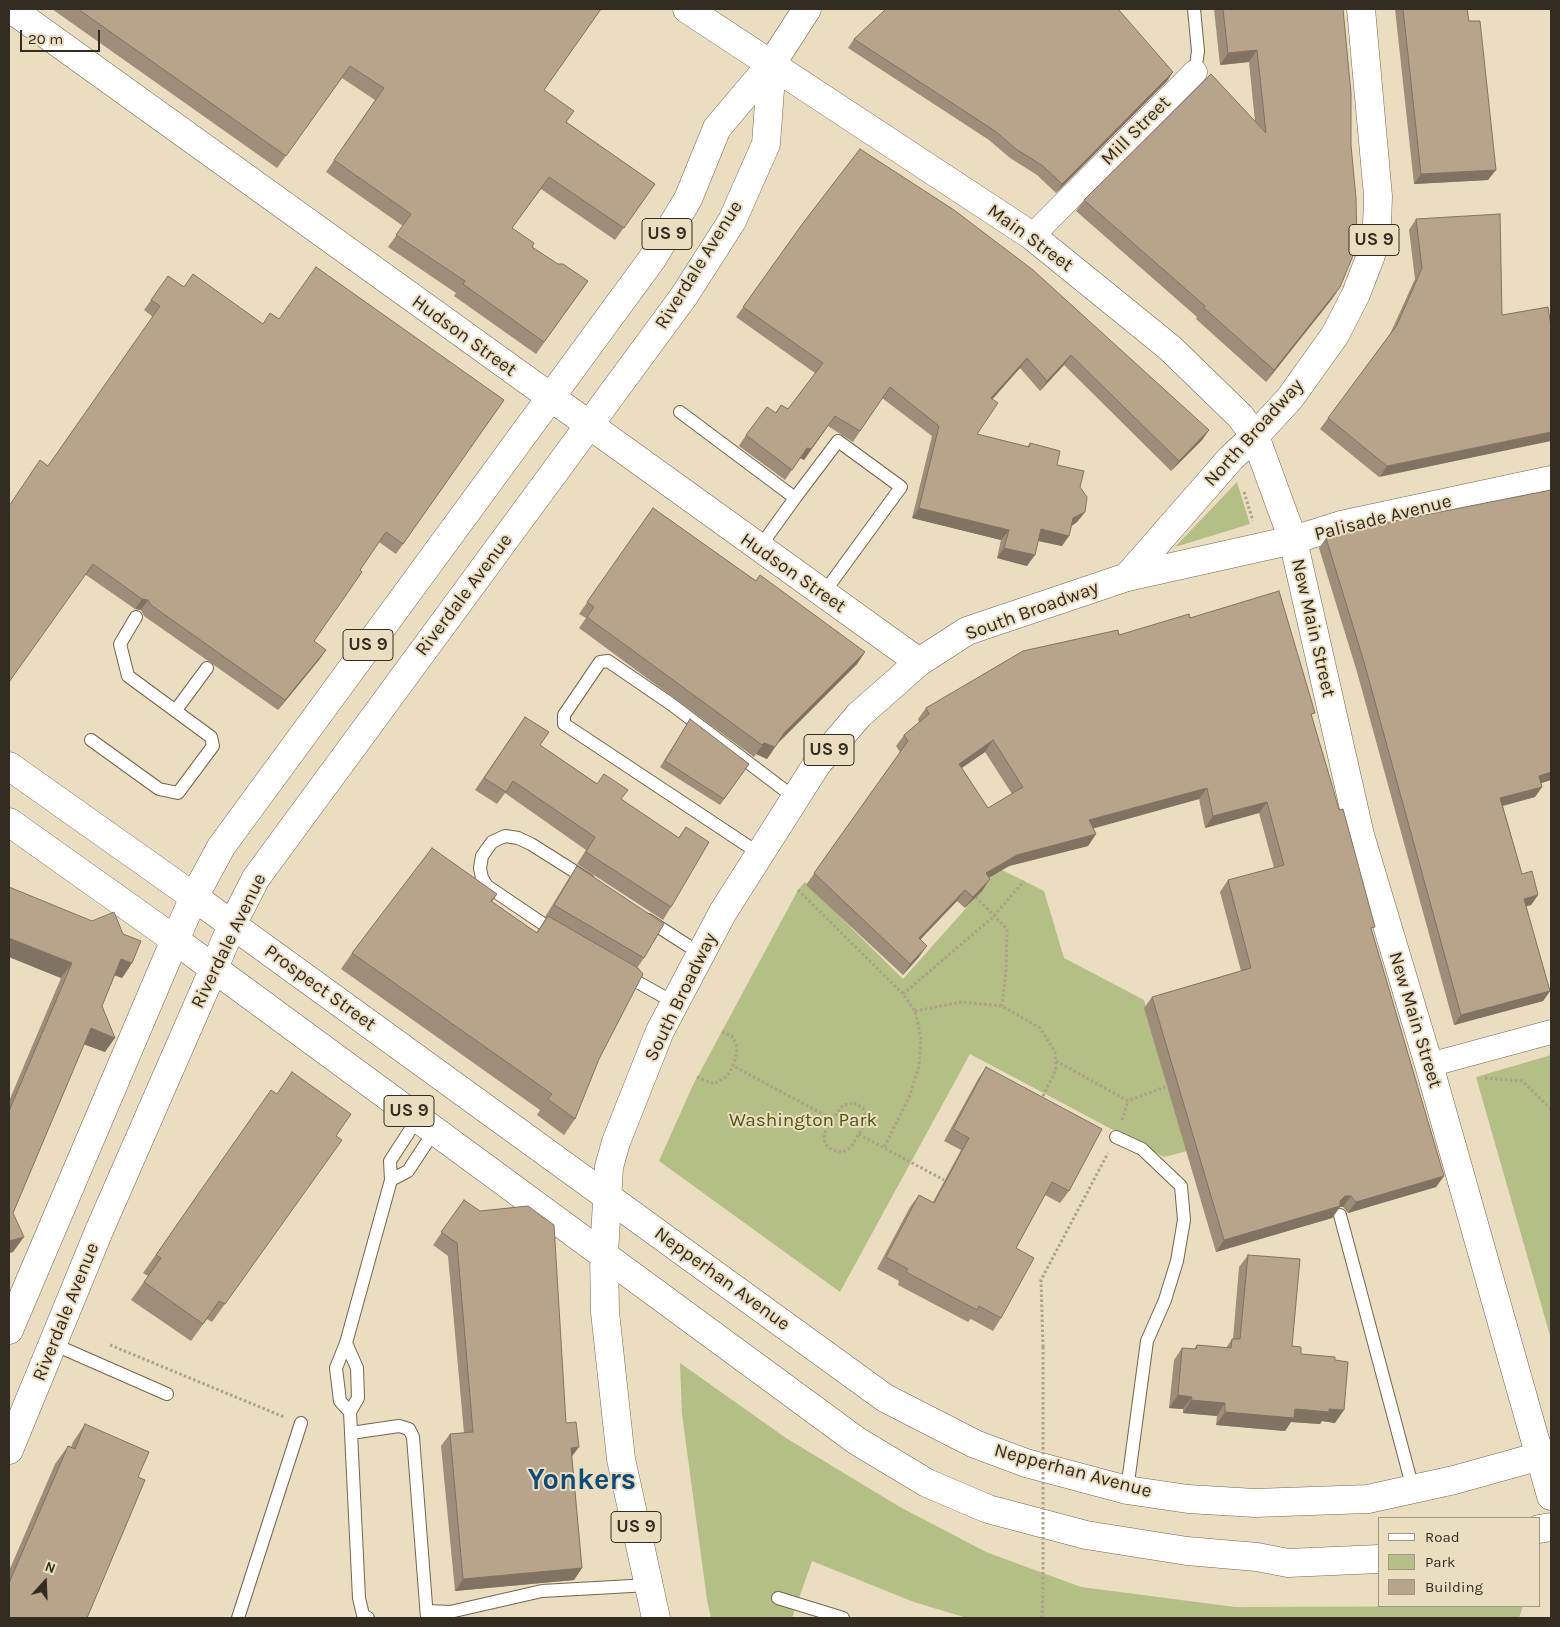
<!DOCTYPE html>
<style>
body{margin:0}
#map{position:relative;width:1560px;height:1627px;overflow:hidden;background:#ebddbf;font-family:Karla,sans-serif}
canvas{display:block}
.frame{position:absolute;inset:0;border:10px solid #322c21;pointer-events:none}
.legend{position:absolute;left:1378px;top:1517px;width:162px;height:90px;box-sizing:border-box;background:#ebddbf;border:1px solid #a19680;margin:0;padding:6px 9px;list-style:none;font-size:15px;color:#322c21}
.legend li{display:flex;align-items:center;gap:10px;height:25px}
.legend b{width:25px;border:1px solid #a19680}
.north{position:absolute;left:20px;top:1557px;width:50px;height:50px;-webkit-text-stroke:4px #ebddbf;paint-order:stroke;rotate:20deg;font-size:14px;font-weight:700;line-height:20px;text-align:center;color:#322c21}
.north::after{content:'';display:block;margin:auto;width:18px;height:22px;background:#322c21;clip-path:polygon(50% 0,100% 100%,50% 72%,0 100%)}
.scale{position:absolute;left:20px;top:30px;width:80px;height:22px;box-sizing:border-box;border:2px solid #322c21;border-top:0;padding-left:6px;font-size:15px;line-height:18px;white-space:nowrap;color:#322c21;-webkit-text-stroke:4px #ebddbf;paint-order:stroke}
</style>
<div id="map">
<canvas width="1560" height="1627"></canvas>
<div class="frame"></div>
<ul class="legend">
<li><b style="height:6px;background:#fff"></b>Road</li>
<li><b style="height:14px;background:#b3bf84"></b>Park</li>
<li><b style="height:14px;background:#b8a48b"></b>Building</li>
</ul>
<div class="north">N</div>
<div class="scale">20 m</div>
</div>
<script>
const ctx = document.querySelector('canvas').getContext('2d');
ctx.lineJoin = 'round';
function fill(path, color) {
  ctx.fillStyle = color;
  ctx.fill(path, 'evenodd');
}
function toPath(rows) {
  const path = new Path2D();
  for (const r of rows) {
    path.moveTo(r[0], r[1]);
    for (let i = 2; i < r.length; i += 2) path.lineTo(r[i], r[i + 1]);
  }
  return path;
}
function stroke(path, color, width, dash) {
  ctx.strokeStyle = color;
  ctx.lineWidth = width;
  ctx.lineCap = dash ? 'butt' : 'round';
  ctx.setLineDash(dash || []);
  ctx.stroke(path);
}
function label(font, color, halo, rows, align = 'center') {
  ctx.font = font + ' Karla,sans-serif';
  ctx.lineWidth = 4;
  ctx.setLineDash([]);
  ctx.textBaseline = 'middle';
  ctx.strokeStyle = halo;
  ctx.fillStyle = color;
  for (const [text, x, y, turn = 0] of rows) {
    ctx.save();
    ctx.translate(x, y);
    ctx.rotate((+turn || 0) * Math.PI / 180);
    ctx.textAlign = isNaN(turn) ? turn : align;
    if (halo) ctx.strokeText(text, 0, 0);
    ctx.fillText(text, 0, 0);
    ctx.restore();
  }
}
fill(toPath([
 [1237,482,1250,524,1175,547],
 [998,868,1044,891,1064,958,1144,1000,1167,1086,1191,1150,1164,1157,970,1054,840,1292,659,1161,693,1085,798,890,805,882,903,979,976,897],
 [1551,1055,1551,1339,1476,1077],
 [680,1363,786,1438,900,1507,986,1552,1081,1587,1235,1607,1523,1606,1519,1618,967,1618,914,1602,812,1561,792,1618,711,1618,707,1600,682,1414]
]), '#b3bf84');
const service = toPath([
 [1194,9,1198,51,1195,72],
 [680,412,795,498,759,548],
 [795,498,838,441,901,487,823,594],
 [176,710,207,668],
 [91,740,159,789,178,793,213,746,211,737,128,676,120,644,136,617],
 [760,854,564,724,564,715,600,662,608,661,671,704,795,798],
 [648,920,701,954],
 [555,932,487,886,482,878,480,868,482,856,492,842,505,836,518,838,531,844,588,880],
 [623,974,675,1003],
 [418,1118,390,1161,391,1180,408,1171,435,1130],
 [1116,1137,1142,1149,1181,1186,1184,1220,1177,1261,1165,1300,1147,1341,1127,1490],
 [1340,1215,1413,1489],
 [346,1343,357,1368,358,1398,350,1412,359,1598,363,1615,368,1618],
 [53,1344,167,1394],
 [350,1412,340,1401,336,1368,346,1343,391,1180],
 [351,1433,399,1426,409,1429,413,1437,427,1618],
 [778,1598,843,1618],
 [428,1611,450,1612,542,1591,649,1585],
 [238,1618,301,1423]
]);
const minor = toPath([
 [1032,236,1195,72],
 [1429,1065,1551,1032]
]);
const tertiary = toPath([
 [11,9,919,662],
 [687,9,1032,236,1170,348,1240,416,1255,436,1293,540,1360,835,1429,1065,1551,1496],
 [1127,577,1293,540,1341,525,1551,480],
 [9,766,194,897],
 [9,822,175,940]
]);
const secondary = toPath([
 [9,1330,175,940],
 [9,1450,99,1231,214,968]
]);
const primary = toPath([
 [807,9,772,63,717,128,688,199,652,259,221,847,194,897,175,940,857,1441,927,1483,988,1509,1086,1535,1187,1551,1257,1557,1288,1563,1379,1559],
 [194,897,885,1398,975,1444,1026,1463,1127,1490,1188,1499,1255,1503,1368,1499,1454,1480,1551,1453],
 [214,968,232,925,256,878,684,296,732,221,766,144,772,63],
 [1539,1529,1551,1527],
 [656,1618,621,1459,605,1312,604,1254,609,1167,616,1142,660,1031,723,912,817,764,859,715,919,662,967,631,1127,577,1231,458,1255,436,1290,398,1335,335,1356,294,1371,255,1377,225,1378,196,1361,9]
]);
stroke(service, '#73664c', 14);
stroke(minor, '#73664c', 25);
stroke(tertiary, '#73664c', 29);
stroke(secondary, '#73664c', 29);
stroke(primary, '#73664c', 29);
stroke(toPath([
 [1244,492,1253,521],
 [798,890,903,994,915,1011,921,1038,919,1066,910,1095,884,1148,944,1180],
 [976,897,1007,929,1006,972,1002,1006],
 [903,994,993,917,1024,881],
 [915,1011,962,1002,1002,1006,1040,1028,1055,1052,1056,1070,1041,1100],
 [722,1032,732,1036,736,1044,737,1052,733,1066,832,1119],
 [1056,1061,1128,1101,1167,1086],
 [697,1077,714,1084,727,1076,733,1066],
 [1485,1078,1522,1081,1551,1109],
 [854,1103,863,1108,866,1116,865,1123,851,1147,843,1152,832,1150,825,1144,824,1135,829,1124,843,1105,854,1103],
 [1122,1120,1128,1101],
 [859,1134,884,1148],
 [110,1345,284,1417],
 [1043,1347,1041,1280,1108,1153],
 [1042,1618,1043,1593]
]), '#aca18a', 3, [2.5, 2.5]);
stroke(service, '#fff', 12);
stroke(minor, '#fff', 24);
stroke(tertiary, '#fff', 28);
stroke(secondary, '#fff', 28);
stroke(primary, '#fff', 28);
stroke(toPath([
 [1043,1347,1043,1593]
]), '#aca18a', 3, [2.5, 2.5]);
fill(toPath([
 [52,9,601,9,544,90,566,122,655,184,615,240,541,189,512,228,532,247,558,264,588,281,536,354,454,296,456,293,388,247,403,226,326,172,375,100,342,78,277,168],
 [1214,9,1343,9,1340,287,1332,299,1266,382,1196,319,1197,317,1076,211,1084,200,1255,122,1249,62,1220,65],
 [1395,9,1467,9,1488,180,1414,184],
 [854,39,1173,72,1167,81,1056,193,1037,175,1010,158,989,140,848,48],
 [860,149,1209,430,1202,440,1171,471,1064,365,1040,391,1020,368,992,399,977,434,1027,447,1030,443,1057,465,1080,487,1085,512,1077,522,1072,526,1062,546,1038,541,1027,566,997,558,1001,540,912,518,932,436,882,398,853,442,828,426,804,460,800,458,785,480,739,446,746,435,775,413,781,405,788,409,815,373,736,317,803,223],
 [1416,219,1502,315,1379,477,1320,429,1390,334,1415,279,1409,230],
 [168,276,184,287,263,324,279,319,504,400,396,554,379,542,360,570,314,641,326,650,319,660,278,710,144,616,141,610,135,609,86,575,48,466,153,317,144,310],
 [1551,490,1551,780,1541,783,1542,787,1535,797,1503,806,1522,874,1538,895,1531,905,1526,906,1550,991,1543,1001,1454,1025,1357,672,1319,548,1326,538],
 [653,508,756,581,865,652,857,664,778,743,767,759,756,754,754,757,579,628,586,618,579,614],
 [1190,618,1312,717,1372,932,1444,1176,1436,1187,1348,1213,1343,1207,1340,1207,1332,1218,1216,1252,1144,1008,1152,997,1241,971,1220,892,1228,880,1274,868,1259,813,1205,828,1199,799,1093,828,1096,834,1088,846,1009,866,989,878,982,891,965,908,957,901,921,939,919,957,903,975,806,885,900,752,896,746,904,735,919,722,918,719,926,708,1119,635],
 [985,752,1012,794,988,808,962,768],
 [525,717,540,745,678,838,686,827,671,907,663,920,577,864,586,850,505,793,497,804,475,790],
 [690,719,749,764,720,805,660,767],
 [577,866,644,958,637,968,599,1059,575,1119,564,1135,537,1115,540,1110,341,969,352,953,497,894,492,902,536,933,546,918,545,917,569,878],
 [9,957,132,963,122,978,115,975,102,1006,105,1052,84,1044,13,1213,13,1252,9,1253,9,1101,61,978],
 [986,1067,1069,1191,1060,1203,1045,1195,1016,1248,1001,1318,993,1331,971,1319,968,1322,898,1285,899,1281,877,1269,910,1207,919,1195,933,1202,961,1150,944,1141,978,1079],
 [336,1136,329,1158,212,1322,207,1319,191,1341,131,1300,148,1276,143,1273,201,1190],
 [464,1200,566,1423,572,1457,582,1568,574,1580,455,1591,441,1446,450,1434,464,1433,448,1256,433,1245],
 [1248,1255,1292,1346,1301,1354,1335,1423,1322,1421,1320,1424,1291,1422,1285,1431,1216,1425,1217,1416,1183,1413,1183,1409,1169,1408,1174,1360,1182,1348,1194,1349,1197,1345,1226,1348,1232,1339,1233,1339,1239,1267],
 [85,1424,138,1477,9,1618,9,1571,55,1464,68,1446,71,1447,73,1442]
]), '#9e8d78');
fill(toPath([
 [1257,50,1249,62,1220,65,1228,53],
 [1173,72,1167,81,1056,193,1062,184],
 [1496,170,1488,180,1414,184,1421,174],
 [1340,287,1332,299,1266,382,1274,370],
 [1071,355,1064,365,1040,391,1047,381],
 [1027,358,1020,368,984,409,991,398],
 [828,426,804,460,800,458,807,448],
 [1209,430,1202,440,1171,471,1179,461],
 [1551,432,1551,441,1379,477,1387,466],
 [919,508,1009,530,1001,540,912,518],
 [1085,512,1077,522,1066,529,1073,518],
 [1041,529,1069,536,1062,546,1034,540],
 [1004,548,1035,555,1027,566,997,558],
 [142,599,148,600,141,610,135,609],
 [326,650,319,660,278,710,285,700],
 [865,652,857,664,776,745,784,733],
 [993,740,985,752,951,775,959,764],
 [764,743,775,747,767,759,756,754],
 [1551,772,1551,780,1532,786,1539,776],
 [1542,787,1535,797,1493,808,1500,798],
 [1207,788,1199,799,1081,832,1089,820],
 [1267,802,1259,813,1205,828,1213,816],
 [1096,834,1088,846,1009,866,978,884,986,873,1017,855],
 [990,879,982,891,965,908,973,897],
 [965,890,957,901,911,949,919,938],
 [1538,895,1531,905,1517,909,1524,899],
 [9,938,72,963,61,978,9,957],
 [927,946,919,957,903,975,910,964],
 [121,959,132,963,122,978,111,974],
 [1550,991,1543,1001,1454,1025,1461,1015],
 [91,1028,115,1038,105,1052,80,1043],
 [1444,1176,1436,1187,1348,1213,1356,1202],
 [1345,1196,1351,1196,1343,1207,1340,1207,1332,1218,1216,1252,1224,1240,1340,1201],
 [24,1237,13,1252,9,1253,9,1241],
 [1178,1395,1192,1397,1183,1409,1169,1408],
 [1191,1400,1225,1403,1217,1416,1183,1413],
 [1295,1409,1329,1409,1344,1410,1335,1423,1322,1421,1320,1424,1291,1422,1285,1431,1216,1425,1225,1412],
 [579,1447,570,1459,571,1448],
 [582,1568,574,1580,455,1591,463,1579]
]), '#817361');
const building = toPath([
 [78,9,601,9,544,90,574,111,566,122,655,184,624,228,549,177,512,228,534,243,532,247,558,264,563,264,588,281,544,342,463,284,465,281,396,235,411,214,334,160,384,88,350,66,286,156,78,9],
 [886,9,1118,9,1173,72,1062,184,1043,166,1016,149,995,131,854,39,886,9],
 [1223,9,1343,9,1351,93,1351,145,1356,198,1357,246,1340,287,1274,370,1204,308,1205,306,1084,200,1211,74,1266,133,1257,50,1228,53,1223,9],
 [1403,9,1467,9,1469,21,1480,21,1496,170,1421,174,1403,9],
 [860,149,954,210,1033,270,1209,430,1179,461,1071,355,1047,381,1027,358,991,398,998,403,977,434,1029,447,1030,443,1060,451,1057,465,1084,471,1080,487,1087,497,1085,512,1073,518,1069,536,1041,529,1035,555,1004,548,1009,530,919,508,939,426,890,387,860,431,835,416,811,449,807,448,792,470,746,435,767,407,776,413,781,405,788,409,823,363,743,307,803,223,860,149],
 [1500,214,1502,315,1548,307,1551,326,1551,432,1387,466,1328,418,1397,325,1422,268,1416,219,1500,214],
 [316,267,504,400,403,544,386,532,360,570,362,572,314,641,326,650,285,700,151,605,148,600,142,599,93,564,9,682,9,506,40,460,48,466,160,306,151,300,168,276,184,287,193,274,263,324,270,313,279,319,316,267],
 [1551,490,1551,772,1539,776,1542,787,1500,798,1522,874,1532,871,1538,895,1524,899,1550,991,1461,1015,1364,662,1326,538,1369,526,1551,490],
 [653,508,756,581,760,575,865,652,784,733,775,747,764,743,762,745,587,617,594,607,587,602,653,508],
 [1279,591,1315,713,1311,714,1332,785,1339,810,1343,809,1375,927,1371,928,1444,1176,1356,1202,1351,1196,1345,1196,1340,1201,1340,1206,1224,1240,1152,997,1251,968,1228,880,1284,865,1267,802,1213,816,1207,788,1089,820,1096,834,1017,855,986,873,990,879,973,897,965,890,919,938,927,946,910,964,814,873,908,741,904,735,929,714,926,708,1023,651,1118,630,1119,635,1189,614,1190,618,1279,591],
 [993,740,1023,787,988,808,959,764,993,740],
 [525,717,549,732,540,745,597,784,604,774,628,790,621,799,679,838,686,827,709,842,671,907,586,852,595,837,513,781,506,792,484,778,525,717],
 [690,719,749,764,724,799,665,761,690,719],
 [432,848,497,894,491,901,537,933,548,916,638,968,643,974,599,1059,575,1119,548,1099,552,1094,352,953,432,848],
 [577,866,664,924,644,958,554,905,577,866],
 [9,887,92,921,114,912,123,934,141,941,132,963,121,959,102,1006,115,1038,91,1028,13,1213,24,1237,9,1241,9,1111,72,963,9,938,9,887],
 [986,1067,1102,1129,1069,1191,1052,1182,1016,1248,1034,1258,1001,1318,979,1306,977,1310,906,1272,908,1269,886,1257,919,1195,934,1203,969,1138,953,1129,986,1067],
 [292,1072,351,1114,336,1136,342,1140,225,1304,219,1301,203,1324,144,1282,161,1258,156,1255,201,1190,271,1090,277,1094,292,1072],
 [464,1200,480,1211,528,1206,554,1225,566,1423,576,1422,579,1447,571,1448,582,1568,463,1579,450,1434,473,1432,457,1243,441,1232,464,1200],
 [1248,1255,1300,1259,1292,1346,1301,1347,1301,1354,1335,1357,1335,1360,1348,1362,1344,1410,1329,1409,1329,1412,1295,1409,1294,1418,1225,1412,1225,1403,1191,1400,1192,1397,1178,1395,1182,1348,1196,1349,1197,1345,1231,1348,1232,1339,1240,1339,1248,1255],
 [85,1424,149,1452,138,1477,145,1480,87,1618,9,1618,9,1583,68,1446,75,1449,85,1424]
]);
fill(building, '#b8a48b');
stroke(building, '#817361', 1);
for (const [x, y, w] of [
 [667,234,50],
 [1374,240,50],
 [368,645,50],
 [829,750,50],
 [409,1111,50],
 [636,1527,50]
]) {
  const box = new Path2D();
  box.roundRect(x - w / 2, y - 15.5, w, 31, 4);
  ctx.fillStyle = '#ebddbf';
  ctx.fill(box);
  stroke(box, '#322c21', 1);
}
label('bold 18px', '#322c21', null, [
 ["US 9",667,234],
 ["US 9",1374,240],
 ["US 9",368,645],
 ["US 9",829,750],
 ["US 9",409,1111],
 ["US 9",636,1527]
]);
label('19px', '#322c21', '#ebddbf', [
 ["Mill Street",1136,131,-45],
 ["Main Street",1030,238,36],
 ["Riverdale Avenue",699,265,-58],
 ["Hudson Street",464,336,36],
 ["North Broadway",1254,433,-48],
 ["Palisade Avenue",1383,518,-14],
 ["Hudson Street",793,573,35],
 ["Riverdale Avenue",464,595,-53],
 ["South Broadway",1032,611,-20],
 ["New Main Street",1313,628,77],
 ["Riverdale Avenue",229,941,-64],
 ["Prospect Street",320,988,36],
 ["South Broadway",681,997,-64],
 ["New Main Street",1415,1020,73],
 ["Nepperhan Avenue",722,1279,36],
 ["Riverdale Avenue",66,1312,-68],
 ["Nepperhan Avenue",1073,1471,15]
]);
label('19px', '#4d5710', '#ebddbf', [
 ["Washington Park",803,1121]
]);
label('bold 29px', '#0d4b7b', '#ebddbf', [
 ["Yonkers",582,1481]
]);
</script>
